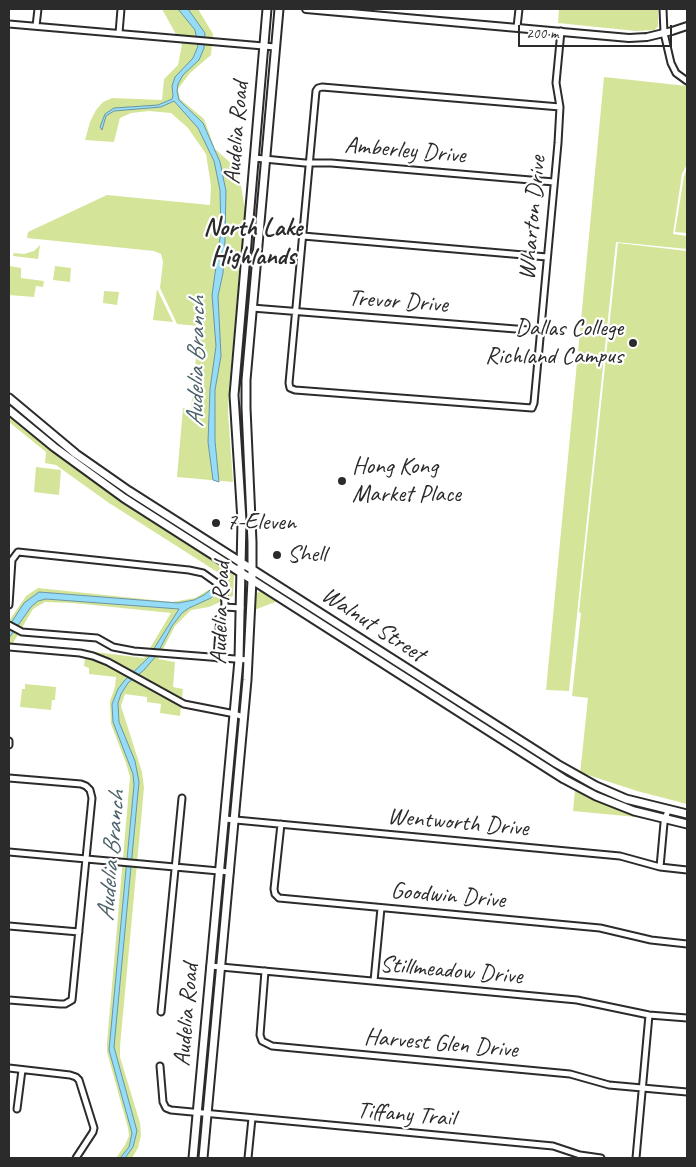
<!DOCTYPE html>
<style>
body{margin:0}
#map{position:relative;width:696px;height:1167px;overflow:hidden;background:#fff;font-family:Caveat,sans-serif}
canvas{display:block}
.frame{position:absolute;inset:0;border:10px solid #2b2b2b;pointer-events:none}
.scale{position:absolute;left:518px;top:25px;width:154px;height:22px;box-sizing:border-box;border:2px solid #2b2b2b;border-top:0;padding-left:6px;font-size:15px;line-height:18px;white-space:nowrap;color:#2b2b2b;-webkit-text-stroke:4px #fff;paint-order:stroke}
</style>
<div id="map">
<canvas width="696" height="1167"></canvas>
<div class="frame"></div>
<div class="scale">200 m</div>
</div>
<script>
const ctx = document.querySelector('canvas').getContext('2d');
ctx.lineJoin = 'round';
function fill(path, color) {
  ctx.fillStyle = color;
  ctx.fill(path, 'evenodd');
}
function toPath(rows) {
  const path = new Path2D();
  for (const r of rows) {
    path.moveTo(r[0], r[1]);
    for (let i = 2; i < r.length; i += 2) path.lineTo(r[i], r[i + 1]);
  }
  return path;
}
function stroke(path, color, width, dash) {
  ctx.strokeStyle = color;
  ctx.lineWidth = width;
  ctx.lineCap = dash ? 'butt' : 'round';
  ctx.setLineDash(dash || []);
  ctx.stroke(path);
}
function label(font, color, halo, rows, align = 'center') {
  ctx.font = font + ' Caveat,sans-serif';
  ctx.lineWidth = 4.5;
  ctx.setLineDash([]);
  ctx.textBaseline = 'middle';
  ctx.strokeStyle = halo;
  ctx.fillStyle = color;
  for (const [text, x, y, turn = 0] of rows) {
    ctx.save();
    ctx.translate(x, y);
    ctx.rotate((+turn || 0) * Math.PI / 180);
    ctx.textAlign = isNaN(turn) ? turn : align;
    if (halo) ctx.strokeText(text, 0, 0);
    ctx.fillText(text, 0, 0);
    ctx.restore();
  }
}
fill(toPath([
 [162,9,198,9,213,34,211,55,190,73,178,89,180,99,204,119,215,149,233,165,241,186,245,209,229,389,228,412,233,482,177,477,183,408,191,409,199,326,177,324,160,288,163,262,161,254,154,251,27,238,28,232,107,195,210,205,211,186,206,154,188,128,171,113,149,111,131,113,120,118,114,142,85,140,90,122,96,110,103,102,112,98,162,100,164,79,178,65,182,45],
 [559,9,658,9,658,26,655,30,636,31,558,23],
 [604,77,687,86,687,164,682,174,673,234,687,236,687,249,616,242,569,691,546,690],
 [687,168,687,233,675,232,684,176],
 [618,243,687,251,687,804,637,791,588,775,580,774,588,698,572,696,581,613,579,612],
 [40,245,38,259,13,256,14,253,24,254,34,251],
 [9,266,21,268,21,278,44,281,43,287,36,286,34,297,9,295],
 [55,266,71,268,70,282,53,280],
 [157,289,173,322,153,320],
 [104,291,119,292,117,305,103,303],
 [9,413,50,447,115,496,233,573,234,576,233,596,209,607,191,610,175,626,158,659,175,662,173,687,183,689,180,716,160,713,161,704,147,702,147,697,125,694,121,706,142,772,144,788,120,1046,120,1057,140,1123,141,1135,138,1148,132,1158,116,1158,125,1145,129,1136,128,1128,107,1052,107,1043,130,777,126,763,111,724,110,701,115,687,116,677,89,674,89,668,84,666,86,651,144,658,171,613,73,603,45,602,33,609,9,650,9,621,26,596,38,588,172,602,195,598,215,586,222,575,109,503,56,465,45,463,46,452,9,422],
 [36,467,61,470,59,495,34,492],
 [261,590,278,601,254,610,256,594],
 [25,684,56,687,55,700,52,700,51,710,20,707,22,689,25,689],
 [575,790,591,799,613,808,647,818,573,811]
]), '#d4e599');
const water = toPath([
 [178,9,188,9,205,33,204,48,199,60,183,75,178,84,177,91,179,100,203,123,220,162,226,191,225,240,223,273,218,296,221,356,215,390,215,441,219,482,213,480,208,442,210,389,216,346,212,295,221,231,220,190,214,161,198,128,174,101,161,107,114,111,106,116,102,130,100,127,105,114,114,108,158,105,172,99,173,96,172,86,175,77,193,58,198,46,195,30,178,9],
 [226,566,230,570,227,579,218,591,211,598,189,608,182,613,172,626,156,656,144,670,128,683,121,694,118,703,119,722,135,761,139,782,114,1047,137,1131,133,1147,125,1158,120,1158,129,1147,132,1133,109,1050,134,785,133,774,113,722,112,704,118,689,124,681,148,658,179,609,46,599,38,601,31,607,9,638,9,626,24,603,39,592,178,603,194,600,204,595,215,586,226,566]
]);
fill(water, '#95dcf7');
stroke(water, '#6b95a5', 1);
const minor = toPath([
 [663,9,664,33,671,63,676,73,687,81],
 [9,24,275,47],
 [36,26,38,9],
 [517,27,519,9],
 [119,33,121,9],
 [560,107,322,87,318,88,316,91,289,383,290,388,295,390,532,408,534,403,558,143,560,107,556,83,561,31],
 [254,158,305,163,331,163,554,182],
 [303,236,547,257],
 [252,308,541,331],
 [9,605,12,560,18,552,189,570,203,573,224,588,225,605,220,616,217,658],
 [224,607,241,608],
 [9,625,22,632,97,638,113,647,134,651,248,660],
 [9,647,80,653,93,656,108,662,184,704,235,714,243,717],
 [9,745,9,741],
 [9,778,81,784,86,786,90,790,92,798,72,1000,65,1004,60,1004,9,1000],
 [225,819,620,856,660,867,687,870],
 [281,824,274,889,275,894,279,898,600,928,651,940,687,944],
 [9,852,230,872],
 [660,867,664,823,668,810],
 [9,926,79,932],
 [210,966,577,1000,649,1015,687,1018],
 [265,971,260,1035,262,1041,272,1046,570,1074,609,1085,687,1092],
 [374,981,381,908],
 [161,1012,182,798],
 [160,1066,163,1102,166,1108,171,1110,553,1146,580,1155,601,1158],
 [9,1068,70,1075,76,1077,79,1080,94,1128,93,1132,76,1158],
 [17,1109,22,1070],
 [248,1158,252,1118],
 [636,1158,649,1015]
]);
const tertiary = toPath([
 [306,9,629,38,647,37,672,31,687,26]
]);
const secondary = toPath([
 [9,398,76,454,129,491,557,764,596,786,626,799,687,814],
 [9,410,54,447,124,498,564,779,596,796,634,811,687,824],
 [193,1158,239,660,242,521,234,395,267,9],
 [203,1158,247,680,252,580,252,542,246,408,246,380,279,9]
]);
stroke(minor, '#2b2b2b', 9);
stroke(tertiary, '#2b2b2b', 10);
stroke(secondary, '#2b2b2b', 11);
stroke(minor, '#fff', 5);
stroke(tertiary, '#fff', 6);
stroke(secondary, '#fff', 7);
for (const [x, y, r, color] of [
 [633,343,5,"#2b2b2b"],
 [342,481,5,"#2b2b2b"],
 [216,523,5,"#2b2b2b"],
 [277,555,5,"#2b2b2b"]
]) {
  const dot = new Path2D();
  dot.arc(x, y, r, 0, 2 * Math.PI);
  ctx.fillStyle = color;
  ctx.fill(dot);
  stroke(dot, '#fff', 2);
}
label('24px', '#2b2b2b', '#fff', [
 ["Audelia Road",237,133,-85],
 ["Amberley Drive",405,151,5],
 ["Wharton Drive",533,218,-85],
 ["Trevor Drive",398,302,4],
 ["Audelia Road",221,613,-88],
 ["Walnut Street",373,625,33],
 ["Wentworth Drive",458,823,5],
 ["Goodwin Drive",448,896,5],
 ["Stillmeadow Drive",451,971,5],
 ["Audelia Road",187,1015,-85],
 ["Harvest Glen Drive",441,1044,5],
 ["Tiffany Trail",406,1115,5]
]);
label('24px', '#2b2b2b', '#fff', [
 ["Dallas College",623,329,"right"],
 ["Richland Campus",623,357,"right"],
 ["Hong Kong",352,467],
 ["Market Place",352,495],
 ["7-Eleven",226,523],
 ["Shell",287,555]
], 'left');
label('bold 25px', '#2b2b2b', '#fff', [
 ["North Lake",253,228],
 ["Highlands",253,257]
]);
label('italic 25px', '#4b6068', '#fff', [
 ["Audelia Branch",197,362,-89],
 ["Audelia Branch",112,856,-85]
]);
</script>
